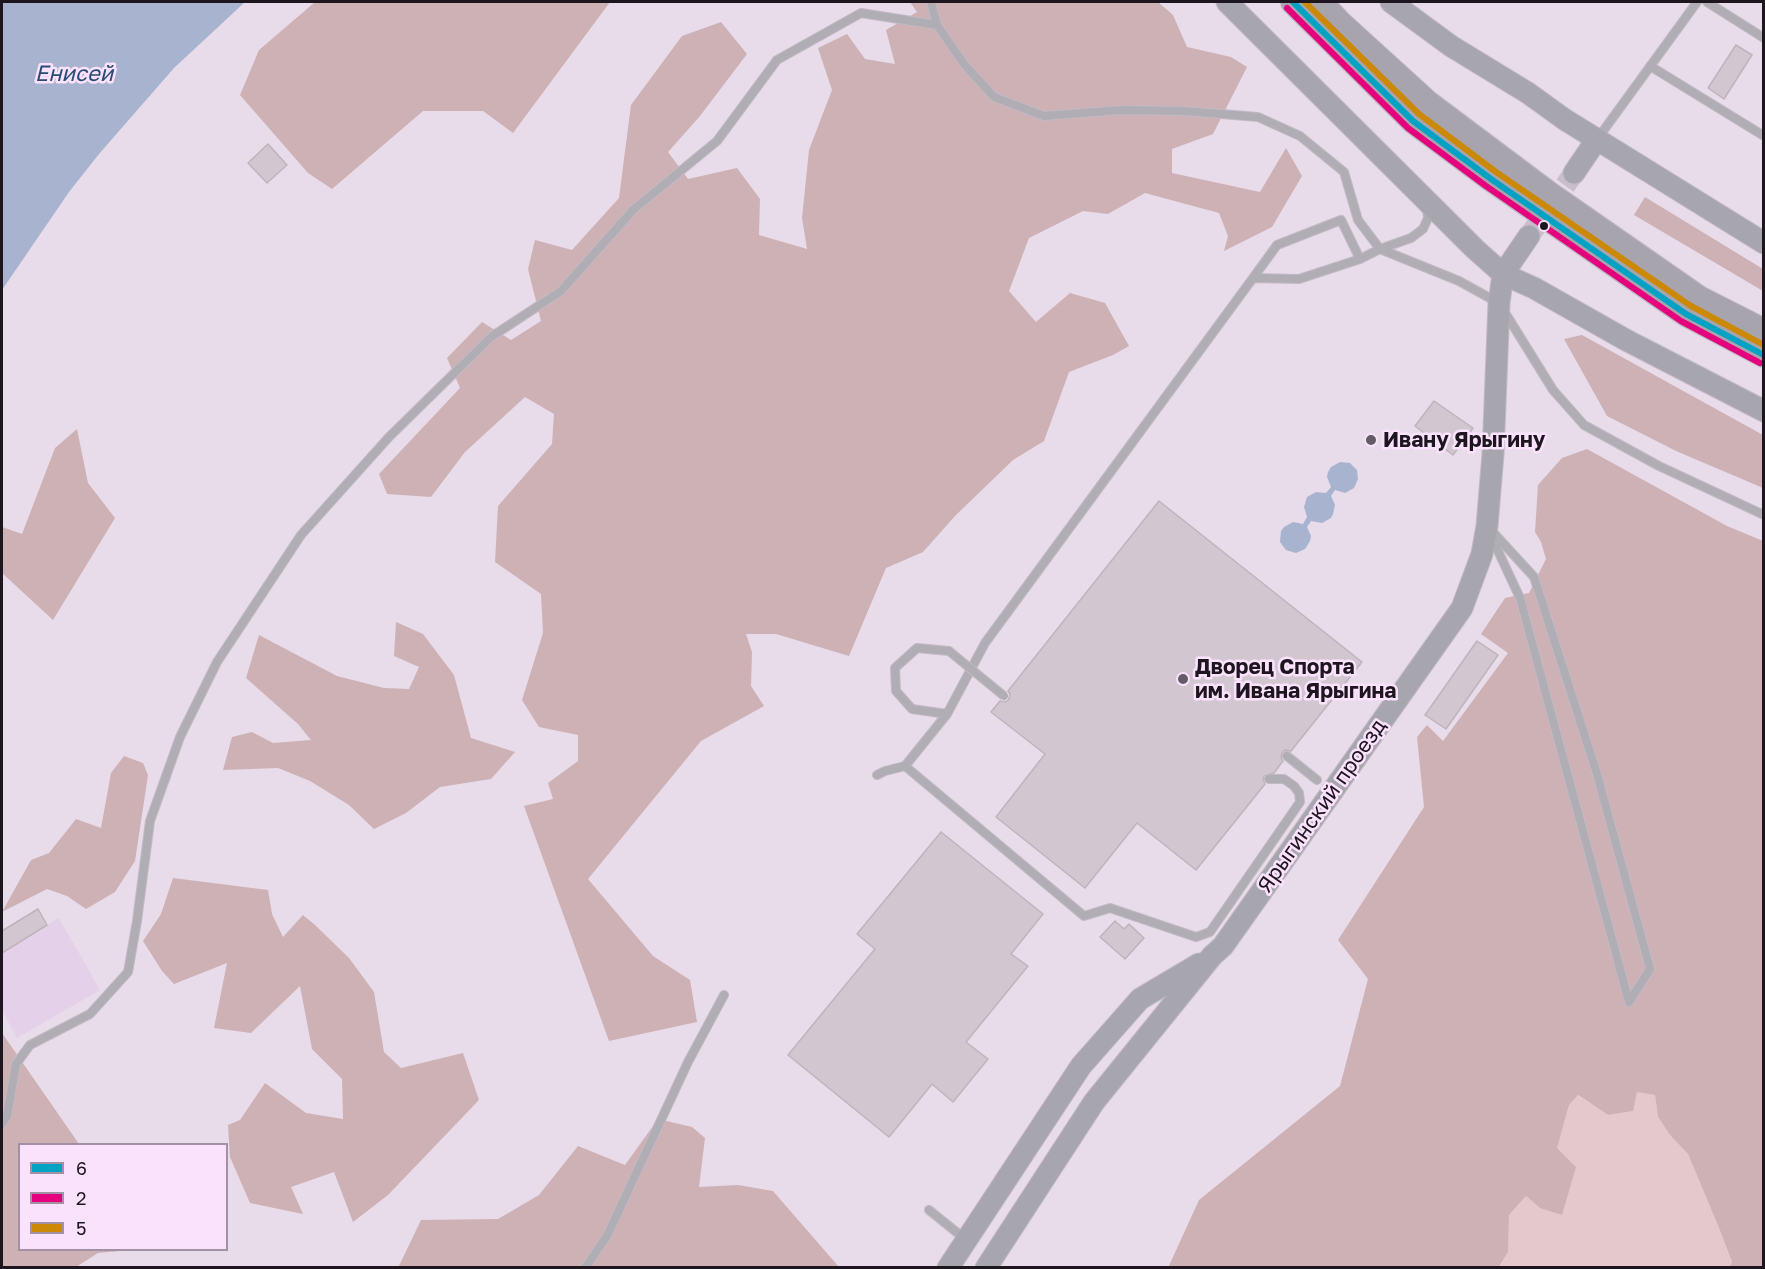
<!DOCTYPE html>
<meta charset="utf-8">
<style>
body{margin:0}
#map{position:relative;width:1765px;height:1269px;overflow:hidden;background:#e8dbea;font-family:"Golos Text",sans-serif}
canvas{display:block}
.frame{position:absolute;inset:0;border:3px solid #1e161f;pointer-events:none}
.legend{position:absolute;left:18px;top:1143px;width:210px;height:108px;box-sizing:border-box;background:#fae2fd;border:2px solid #a290a4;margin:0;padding:8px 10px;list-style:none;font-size:18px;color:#1e161f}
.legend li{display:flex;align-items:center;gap:12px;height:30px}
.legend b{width:30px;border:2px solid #a290a4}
</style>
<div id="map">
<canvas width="1765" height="1269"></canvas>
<div class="frame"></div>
<ul class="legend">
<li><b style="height:8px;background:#02a2c5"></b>6</li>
<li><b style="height:8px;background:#e5007d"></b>2</li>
<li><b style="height:8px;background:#cc8906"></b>5</li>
</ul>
</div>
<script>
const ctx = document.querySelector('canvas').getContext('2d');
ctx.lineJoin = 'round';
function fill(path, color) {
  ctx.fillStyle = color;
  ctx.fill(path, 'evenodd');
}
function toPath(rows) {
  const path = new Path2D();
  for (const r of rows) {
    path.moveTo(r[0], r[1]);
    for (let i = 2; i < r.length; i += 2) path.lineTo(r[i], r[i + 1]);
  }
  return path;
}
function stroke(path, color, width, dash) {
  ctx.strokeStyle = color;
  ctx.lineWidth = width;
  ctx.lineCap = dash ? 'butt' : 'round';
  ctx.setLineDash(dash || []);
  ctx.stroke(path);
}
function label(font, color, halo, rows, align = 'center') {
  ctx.font = font + ' "Golos Text",sans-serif';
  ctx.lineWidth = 5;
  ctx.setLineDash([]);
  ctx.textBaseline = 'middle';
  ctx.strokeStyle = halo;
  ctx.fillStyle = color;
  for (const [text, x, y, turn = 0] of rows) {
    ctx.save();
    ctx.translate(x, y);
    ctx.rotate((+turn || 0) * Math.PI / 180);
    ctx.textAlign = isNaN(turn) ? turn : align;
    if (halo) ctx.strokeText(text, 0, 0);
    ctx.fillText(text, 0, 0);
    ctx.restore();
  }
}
fill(toPath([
 [38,909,47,925,59,918,100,990,17,1038,2,1010,2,931]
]), '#e5d0e9');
fill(toPath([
 [1637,1092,1655,1095,1658,1117,1670,1135,1688,1154,1719,1228,1732,1263,1730,1268,1499,1268,1508,1252,1509,1215,1526,1196,1540,1208,1569,1105,1577,1095,1608,1115,1632,1111]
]), '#e4c8cc');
fill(toPath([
 [315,2,610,2,513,133,483,111,423,111,332,189,308,173,240,95,259,50],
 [910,2,1158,2,1173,15,1187,47,1231,57,1247,67,1213,134,1172,149,1172,173,1260,192,1286,148,1302,176,1272,227,1224,251,1228,236,1219,213,1145,193,1108,214,1083,211,1029,238,1009,291,1036,322,1070,293,1105,303,1129,346,1113,355,1069,372,1044,441,1013,460,955,516,923,552,886,568,849,656,776,634,746,634,752,652,751,686,764,706,701,741,588,879,653,956,690,980,697,1022,609,1041,524,806,553,799,548,783,578,761,578,735,539,727,522,700,543,633,541,594,495,562,498,506,552,444,554,414,525,397,465,452,431,497,387,494,379,474,460,388,447,358,482,322,511,340,541,321,528,269,535,240,572,250,619,198,631,105,682,36,721,22,747,54,700,116,668,152,688,179,737,168,760,199,759,235,807,249,802,218,809,150,832,90,818,48,847,34,865,59,895,64,886,30,917,12],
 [1645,197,1763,269,1763,291,1634,215],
 [1582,335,1763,435,1763,488,1676,451,1607,416,1564,339],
 [77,429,88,483,115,518,53,620,2,573,2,527,22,534,55,448],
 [1587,449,1727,526,1763,541,1763,1267,1730,1267,1732,1262,1719,1228,1688,1154,1670,1135,1658,1117,1655,1095,1637,1092,1633,1111,1608,1115,1578,1095,1569,1105,1557,1148,1576,1167,1562,1215,1540,1208,1526,1196,1509,1215,1508,1252,1499,1267,1168,1268,1199,1200,1340,1086,1368,979,1338,940,1424,807,1417,737,1427,725,1443,741,1508,653,1481,634,1505,598,1529,593,1546,559,1541,542,1535,532,1538,485,1562,458],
 [396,622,423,634,454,675,471,738,515,752,491,779,440,787,406,813,374,829,349,805,310,781,278,768,223,770,232,737,252,732,273,743,311,740,298,724,246,678,259,635,337,676,384,688,409,689,419,667,394,656],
 [124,756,143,763,148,775,135,861,115,892,86,909,67,896,47,889,2,912,31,860,49,853,76,819,101,828,111,773],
 [173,878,268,890,272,914,283,937,303,915,315,925,349,958,374,992,384,1052,401,1068,463,1053,479,1100,388,1195,353,1222,334,1172,291,1187,303,1214,250,1203,230,1157,228,1125,240,1120,265,1083,306,1113,343,1119,342,1079,312,1049,300,986,251,1033,214,1028,227,963,174,984,162,971,143,941,161,914],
 [2,1033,79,1144,20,1144,20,1250,132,1250,98,1253,76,1267,2,1267],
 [658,1119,692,1127,705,1138,699,1187,738,1185,773,1191,839,1267,398,1268,421,1220,498,1219,539,1195,578,1146,625,1165]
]), '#ceb1b4');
fill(toPath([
 [2,2,245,2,174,68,99,154,69,192,2,290],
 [1340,462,1350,463,1357,470,1358,479,1354,488,1345,493,1335,490,1331,496,1335,505,1333,514,1331,518,1322,523,1311,521,1307,527,1311,536,1310,541,1305,549,1296,553,1286,550,1280,542,1281,531,1284,527,1293,522,1303,524,1307,517,1304,507,1307,497,1316,492,1326,493,1331,487,1327,477,1328,472,1331,467]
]), '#a8b4cf');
const building = toPath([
 [1736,45,1752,55,1724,99,1708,88,1736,45],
 [268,144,287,165,267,183,248,163,268,144],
 [1434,401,1473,428,1453,455,1415,426,1434,401],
 [1159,501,1362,662,1291,751,1285,750,1282,753,1281,758,1283,761,1274,773,1264,776,1263,780,1265,784,1196,870,1137,823,1085,888,996,817,1045,754,991,712,1000,701,1006,702,1009,699,1010,694,1008,691,1159,501],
 [1477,641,1498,655,1446,729,1425,715,1477,641],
 [941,832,1043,914,1011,954,1028,966,966,1042,988,1059,953,1102,932,1084,889,1137,788,1055,875,949,857,934,941,832],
 [38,909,47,925,2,953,2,931,38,909],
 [1115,921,1124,929,1129,924,1144,938,1125,959,1100,937,1115,921]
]);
fill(building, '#d2c7d0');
stroke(building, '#bfb3bc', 1.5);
stroke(toPath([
 [1529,236,1574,173]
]), '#cabdcc', 21, [21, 10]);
const service = toPath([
 [931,2,937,25,964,64,994,97,1044,116,1121,110,1184,111,1258,117,1300,136,1344,172,1358,220,1380,249,1411,238,1423,229,1428,218,1427,208],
 [1707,2,1764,38],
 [1650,66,1764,136],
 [1598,138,1697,2],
 [1253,278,1277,245,1341,220,1360,259],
 [1504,311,1553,390,1584,425,1659,466,1764,515],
 [1490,529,1534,577,1597,774,1650,969,1629,1002],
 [1491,536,1520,598,1629,1002],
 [947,714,912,709,896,691,895,668,917,648,949,651],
 [1287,756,1317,780],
 [905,766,1084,916,1110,908,1196,937,1210,932,1300,802,1299,793,1294,786,1284,779,1269,779],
 [877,775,885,771,905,766,947,714,985,643,1253,278,1299,279,1360,259,1380,249,1459,281,1497,302],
 [2,1124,7,1116,16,1064,30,1045,90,1014,128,972,137,921,150,821,180,737,217,662,301,535,389,437,491,337,561,291,633,210,717,141,777,60,861,13,937,25],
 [929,1210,965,1239],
 [585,1268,607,1236,688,1062,724,995]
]);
const secondary = toPath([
 [1227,2,1475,249,1503,274,1534,288,1626,340,1764,411],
 [1391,2,1451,46,1528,93,1564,119,1764,243],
 [1574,173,1597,139],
 [948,1268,1081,1066,1140,999,1199,964],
 [986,1268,1094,1102,1212,956,1223,946,1462,608,1482,554,1487,526,1493,454,1499,303,1503,274,1529,236]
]);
const trunk = toPath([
 [1293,2,1413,121,1491,179,1686,314,1764,355],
 [1320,2,1340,23,1428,103,1548,193,1699,298,1764,331]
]);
stroke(service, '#c3b9c4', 10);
stroke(secondary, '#c3b9c4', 23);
stroke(trunk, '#c3b9c4', 26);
stroke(service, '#b0aeb4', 8);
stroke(secondary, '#a7a5ad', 21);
stroke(trunk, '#a8a4ae', 24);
const serviceBridge = toPath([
 [949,651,1004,696]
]);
stroke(serviceBridge, '#c3b9c4', 10, []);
stroke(serviceBridge, '#b0aeb4', 8);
stroke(toPath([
 [1293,2,1413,121,1491,179,1686,314,1764,355]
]), '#02a2c5', 6);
stroke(toPath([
 [1287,8,1408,128,1486,186,1681,321,1760,363]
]), '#e5007d', 6);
stroke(toPath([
 [1305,2,1419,114,1496,172,1691,306,1764,345]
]), '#cc8906', 6);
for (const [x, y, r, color] of [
 [1544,226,5,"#1e161f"],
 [1371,440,6,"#655b66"],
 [1183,679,6,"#655b66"]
]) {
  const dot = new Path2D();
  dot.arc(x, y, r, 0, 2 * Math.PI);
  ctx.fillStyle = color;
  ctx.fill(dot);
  stroke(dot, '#fae2fd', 2);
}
label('bold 21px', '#1e161f', '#fae2fd', [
 ["Ивану Ярыгину",1383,440],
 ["Дворец Спорта",1195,667],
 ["им. Ивана Ярыгина",1195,691]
], 'left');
label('21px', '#1e161f', '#fae2fd', [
 ["Ярыгинский проезд",1322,806,-55]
]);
label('italic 22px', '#294c77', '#fae2fd', [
 ["Енисей",74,74]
]);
</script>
